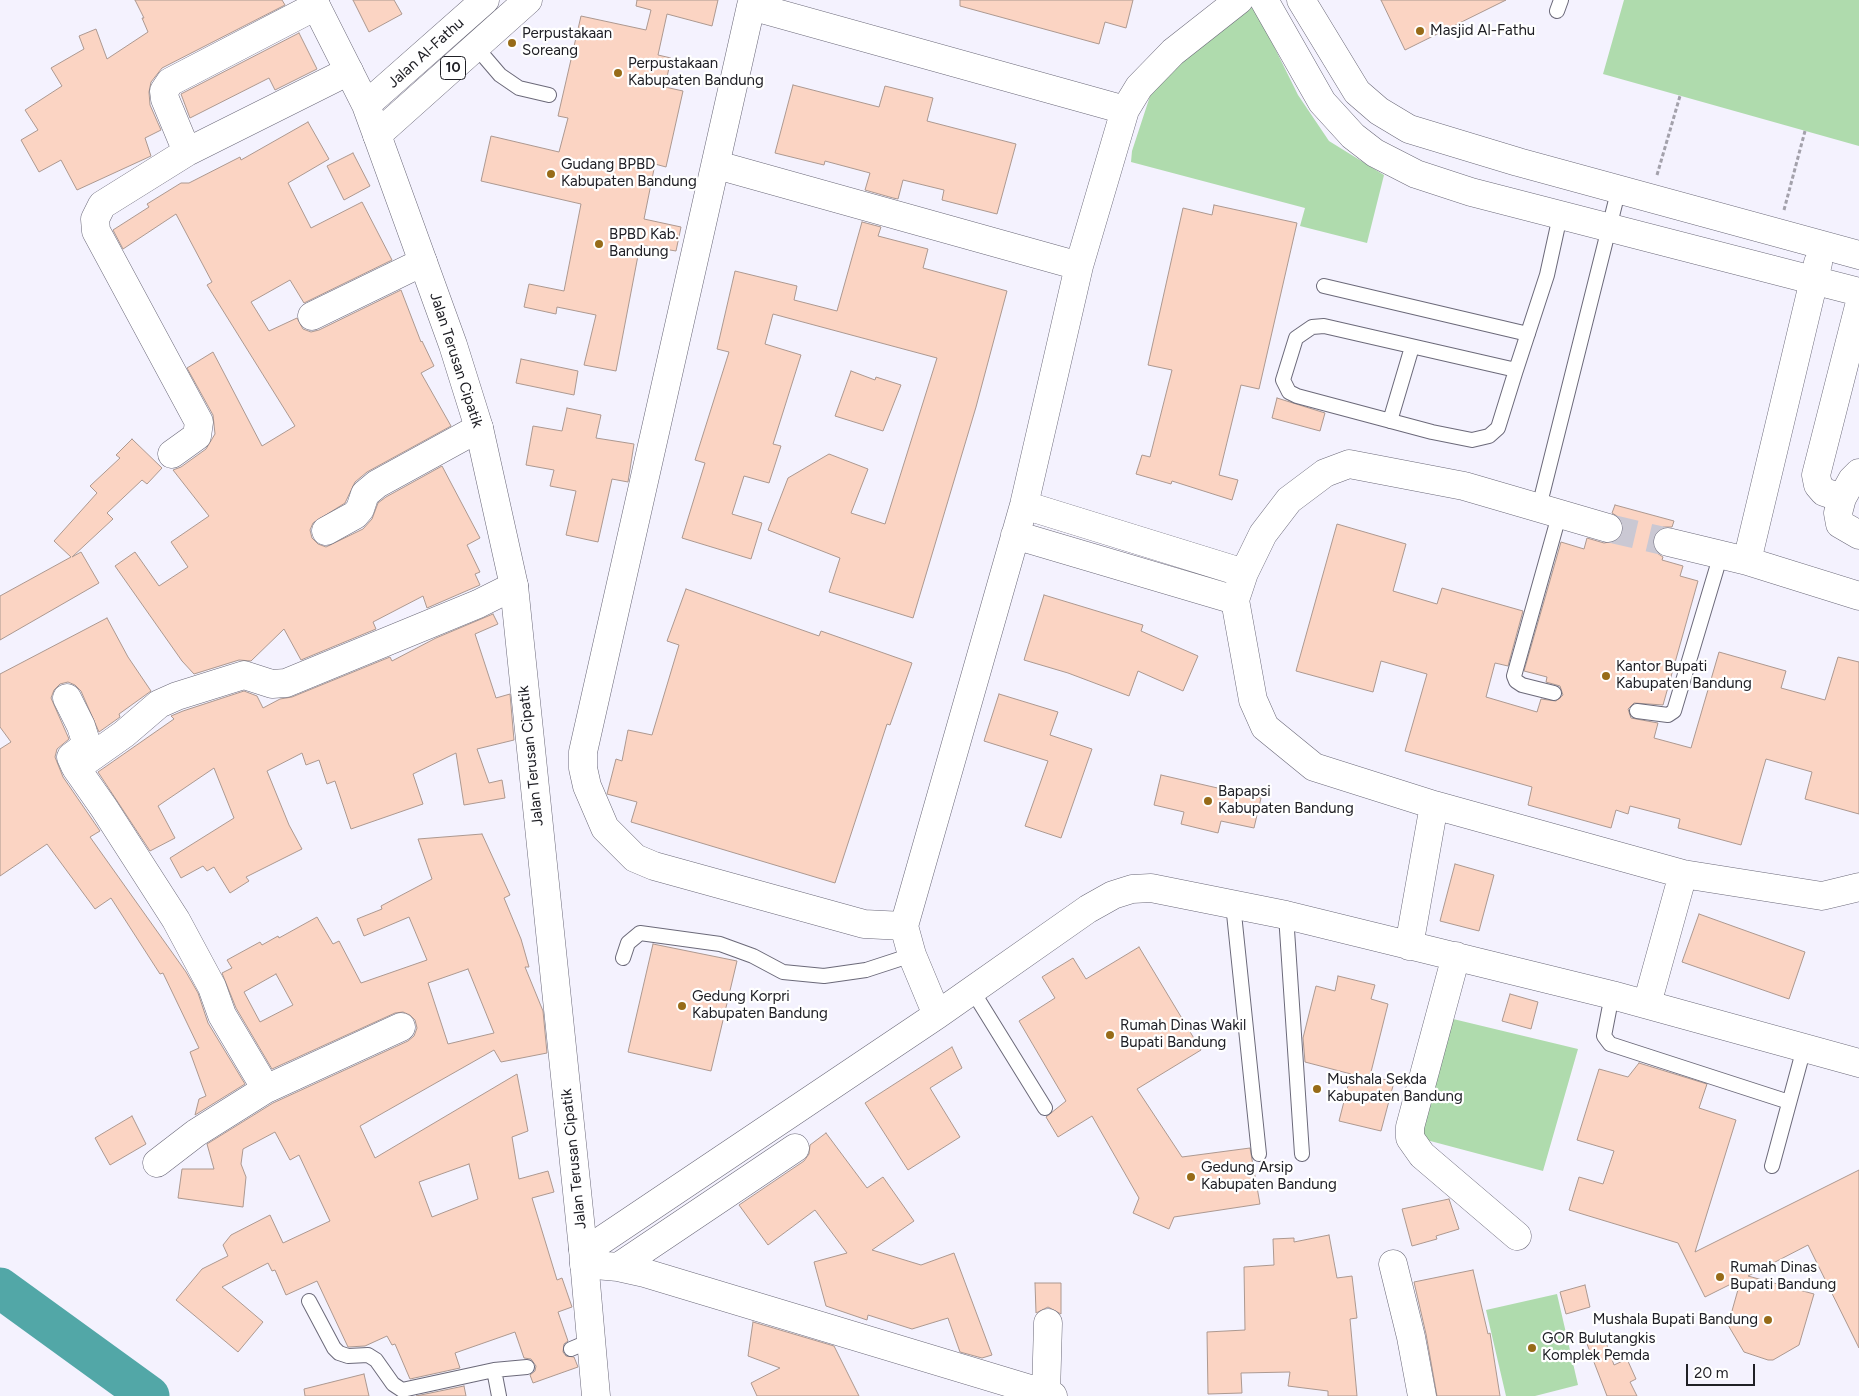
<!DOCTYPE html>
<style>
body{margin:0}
#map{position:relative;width:1859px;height:1396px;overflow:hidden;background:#f4f2fe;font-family:Figtree,sans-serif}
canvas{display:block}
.scale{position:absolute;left:1686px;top:1364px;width:69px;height:22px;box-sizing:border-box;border:2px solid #202026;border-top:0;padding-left:6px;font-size:15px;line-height:18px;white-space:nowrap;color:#202026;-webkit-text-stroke:4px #fff;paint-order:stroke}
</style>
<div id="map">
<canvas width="1859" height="1396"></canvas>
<div class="scale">20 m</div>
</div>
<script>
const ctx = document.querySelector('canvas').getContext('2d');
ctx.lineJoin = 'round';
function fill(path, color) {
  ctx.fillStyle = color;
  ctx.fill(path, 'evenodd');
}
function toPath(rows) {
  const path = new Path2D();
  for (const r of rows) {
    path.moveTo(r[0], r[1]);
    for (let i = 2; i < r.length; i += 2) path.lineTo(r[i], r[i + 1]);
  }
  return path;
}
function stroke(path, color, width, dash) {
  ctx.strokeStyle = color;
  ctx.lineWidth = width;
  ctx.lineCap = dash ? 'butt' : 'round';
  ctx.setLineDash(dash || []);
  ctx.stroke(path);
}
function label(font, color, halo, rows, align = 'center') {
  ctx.font = font + ' Figtree,sans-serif';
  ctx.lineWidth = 4.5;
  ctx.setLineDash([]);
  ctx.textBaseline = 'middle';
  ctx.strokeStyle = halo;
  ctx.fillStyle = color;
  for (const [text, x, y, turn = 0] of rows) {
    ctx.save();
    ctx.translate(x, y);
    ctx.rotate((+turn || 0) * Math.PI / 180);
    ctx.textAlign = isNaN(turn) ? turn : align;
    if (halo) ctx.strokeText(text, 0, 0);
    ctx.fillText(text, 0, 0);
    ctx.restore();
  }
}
fill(toPath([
 [1624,0,1859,0,1859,146,1603,74],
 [1252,2,1298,95,1329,141,1384,175,1367,243,1300,226,1305,208,1131,162,1132,151,1152,90,1181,60],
 [1449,1018,1578,1049,1543,1171,1419,1138],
 [1557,1294,1578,1385,1535,1396,1506,1396,1486,1310]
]), '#afdbad');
stroke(toPath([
 [0,1288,149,1396]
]), '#52a7a7', 41);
const building = toPath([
 [135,0,282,0,285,5,162,68,151,82,149,92,150,105,161,130,145,138,151,156,77,190,61,160,39,172,21,140,38,130,25,110,62,86,51,68,84,49,79,36,96,29,107,59,148,32,142,18,144,18,135,0],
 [353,0,394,0,402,14,369,32,353,0],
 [637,0,718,0,712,26,667,14,658,55,671,58,665,87,683,91,666,167,655,164,644,219,681,227,676,251,640,245,616,371,584,365,596,315,557,307,556,314,524,307,529,284,564,291,581,204,481,181,491,136,559,152,568,118,558,116,581,16,646,30,651,10,636,6,637,0],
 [960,0,1133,0,1126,28,1105,22,1099,44,960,6,960,0],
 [1381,0,1506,0,1405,50,1381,0],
 [299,33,317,69,275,90,269,78,190,118,181,94,299,33],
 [793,85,879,107,885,86,933,98,927,121,1016,144,997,214,942,200,944,190,903,180,898,199,893,198,865,190,870,173,825,161,824,165,775,153,793,85],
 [308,122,329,159,288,183,311,228,362,202,392,260,304,303,290,280,251,302,269,331,297,318,303,329,311,332,319,330,401,290,421,342,422,341,434,366,421,373,451,426,367,472,355,482,345,503,313,523,310,530,312,538,318,544,326,547,363,529,372,519,378,503,386,497,442,466,480,538,467,545,480,572,475,574,480,585,427,608,423,596,373,622,376,629,301,660,284,629,251,661,239,660,194,674,182,661,115,566,135,552,159,586,188,567,171,542,209,516,173,470,181,467,206,449,215,434,213,415,187,368,213,352,262,446,295,426,207,285,212,282,176,214,123,249,113,230,149,207,147,204,181,183,189,183,240,157,241,160,308,122],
 [353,153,370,186,344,200,327,166,353,153],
 [1214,205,1297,223,1259,389,1241,385,1219,475,1238,480,1232,500,1172,481,1171,484,1136,474,1142,455,1150,457,1172,370,1148,365,1183,208,1212,215,1214,205],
 [862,222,881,227,878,236,928,249,923,268,1007,291,976,407,913,618,829,592,840,558,768,530,788,478,829,454,868,469,851,513,885,524,937,358,773,314,765,344,801,355,773,444,781,446,769,483,744,476,732,514,762,523,751,559,682,538,705,463,695,460,729,352,717,349,735,271,797,286,794,300,837,311,862,222],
 [521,359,578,371,574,395,516,383,521,359],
 [851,371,875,380,876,377,901,385,883,431,835,416,851,371],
 [1277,398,1325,413,1320,431,1272,418,1277,398],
 [567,408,601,415,596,438,634,444,628,482,612,479,598,542,566,535,576,491,550,486,554,470,526,465,533,426,562,431,567,408],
 [132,439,162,468,147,484,142,480,107,513,113,519,72,557,81,552,99,583,0,640,0,596,71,557,54,541,97,493,90,486,120,458,116,455,132,439],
 [1615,505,1674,521,1672,527,1663,527,1656,532,1653,539,1653,547,1657,553,1663,557,1662,560,1683,566,1680,576,1698,581,1663,705,1634,703,1628,709,1631,718,1658,723,1654,738,1691,748,1719,652,1786,671,1781,688,1825,700,1838,657,1859,662,1859,814,1805,799,1812,772,1766,759,1741,845,1678,828,1680,819,1630,806,1628,814,1616,810,1611,828,1528,805,1532,787,1405,751,1427,674,1381,661,1373,692,1296,671,1337,524,1406,544,1393,591,1437,604,1442,588,1523,611,1508,666,1495,663,1486,697,1537,712,1541,699,1556,701,1563,695,1560,686,1546,682,1547,677,1524,671,1561,542,1584,549,1587,538,1604,543,1618,540,1623,533,1623,525,1620,518,1612,513,1615,505],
 [686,589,819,636,821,631,912,663,890,725,887,724,835,883,631,822,637,802,607,794,616,759,622,761,628,730,652,735,679,645,667,641,686,589],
 [1044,595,1143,625,1141,631,1198,656,1183,691,1138,671,1129,696,1068,673,1024,660,1044,595],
 [493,614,498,624,475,634,496,698,510,694,514,740,477,749,489,783,502,780,505,798,464,805,456,753,413,774,423,804,351,829,335,781,327,784,319,760,306,765,302,753,267,771,289,825,302,849,246,877,249,881,230,893,214,867,207,871,203,866,181,878,170,858,234,818,214,768,158,806,175,838,150,851,98,772,174,719,171,716,183,711,244,691,257,696,263,708,280,699,292,697,390,657,392,661,436,638,493,614],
 [107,618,128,657,151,691,119,714,120,717,99,732,81,691,75,685,68,682,60,684,54,690,51,698,69,739,57,749,55,757,63,777,100,831,90,837,186,972,198,993,208,1023,245,1084,195,1115,199,1099,206,1096,190,1052,199,1048,163,973,160,974,111,898,95,909,47,844,0,876,0,749,11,742,0,727,0,674,107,618],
 [999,694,1058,712,1050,735,1092,749,1061,838,1025,826,1048,761,984,741,999,694],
 [1161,775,1261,798,1254,828,1221,821,1218,833,1181,824,1184,812,1154,805,1161,775],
 [482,834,510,895,504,898,521,939,529,967,525,967,543,1011,547,1053,501,1062,494,1050,360,1126,375,1158,517,1074,528,1131,512,1137,519,1179,548,1171,554,1192,532,1198,557,1280,562,1278,572,1307,558,1312,568,1341,564,1344,563,1352,566,1356,574,1357,578,1367,533,1383,530,1375,535,1371,536,1366,531,1359,524,1358,515,1332,455,1353,460,1368,410,1379,395,1344,392,1345,387,1336,365,1346,348,1347,317,1281,286,1295,275,1270,272,1271,268,1263,222,1287,263,1322,238,1352,176,1300,202,1269,228,1256,223,1245,231,1235,270,1215,283,1243,330,1221,299,1155,290,1160,275,1132,243,1149,241,1164,246,1177,243,1207,178,1198,182,1169,214,1169,207,1144,273,1103,408,1041,414,1036,417,1028,415,1020,410,1015,403,1012,395,1013,272,1069,236,1008,222,973,232,968,227,960,260,942,262,945,278,936,279,938,317,917,333,944,339,941,361,983,427,960,409,917,364,936,357,919,382,909,381,906,432,879,418,839,482,834],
 [468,969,494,1033,448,1044,428,983,468,969],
 [276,974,293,1005,260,1022,244,992,276,974],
 [469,1164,478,1199,432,1217,419,1182,469,1164],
 [1455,864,1494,875,1479,931,1440,921,1455,864],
 [1699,914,1805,952,1789,999,1682,962,1699,914],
 [653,944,737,961,711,1071,628,1052,653,944],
 [1139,947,1201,1050,1137,1089,1182,1157,1250,1148,1260,1204,1174,1217,1169,1229,1133,1213,1139,1198,1092,1116,1058,1137,1046,1117,1066,1101,1019,1021,1055,998,1042,977,1073,958,1086,979,1139,947],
 [1338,976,1375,985,1371,999,1388,1004,1370,1076,1394,1082,1381,1131,1339,1121,1351,1074,1305,1062,1303,1038,1316,986,1335,991,1338,976],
 [1510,994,1538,1002,1531,1029,1502,1021,1510,994],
 [952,1047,962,1068,930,1088,960,1137,908,1170,865,1103,952,1047],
 [1639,1063,1707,1084,1699,1108,1736,1120,1695,1252,1859,1170,1859,1348,1808,1245,1748,1276,1814,1294,1799,1345,1773,1360,1768,1360,1744,1352,1728,1325,1741,1279,1705,1297,1678,1243,1569,1210,1579,1177,1603,1184,1614,1151,1577,1140,1599,1069,1628,1077,1639,1063],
 [132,1116,146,1144,110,1165,95,1138,132,1116],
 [826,1133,867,1188,883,1177,914,1221,872,1250,921,1265,954,1253,992,1355,982,1358,960,1352,948,1318,912,1329,868,1315,867,1320,826,1306,814,1262,847,1253,815,1210,768,1245,739,1205,804,1161,809,1154,810,1145,826,1133],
 [1449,1199,1459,1229,1436,1236,1437,1239,1412,1246,1402,1209,1449,1199],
 [1329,1235,1337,1278,1352,1276,1357,1318,1350,1319,1357,1396,1328,1396,1328,1391,1288,1386,1290,1372,1241,1373,1242,1393,1208,1394,1207,1332,1245,1330,1244,1267,1274,1265,1273,1239,1294,1238,1294,1242,1329,1235],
 [1473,1270,1488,1334,1490,1333,1500,1396,1437,1396,1426,1334,1414,1282,1473,1270],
 [1035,1283,1061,1283,1061,1314,1048,1307,1036,1313,1035,1283],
 [1585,1285,1590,1307,1566,1314,1560,1292,1585,1285],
 [753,1322,834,1346,859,1396,757,1396,751,1383,780,1368,748,1356,753,1322],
 [1604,1337,1614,1365,1627,1359,1636,1379,1630,1382,1637,1396,1607,1396,1587,1344,1604,1337],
 [364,1374,369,1396,305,1396,304,1389,364,1374],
 [464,1386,466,1396,416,1396,464,1386]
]);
fill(building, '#fbd4c3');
stroke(building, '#ac9890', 1);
stroke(toPath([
 [1608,528,1668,542]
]), '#cac8d3', 28, [28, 14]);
const service = toPath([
 [1557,11,1561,0],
 [476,47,500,75,519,88,549,95],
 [1324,286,1528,334],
 [1516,370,1498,428,1489,436,1472,440,1432,432,1297,396,1289,392,1283,380,1296,338,1312,327,1324,326,1516,370,1547,275,1560,216],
 [1390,421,1412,347],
 [1539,507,1619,188],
 [1554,693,1522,685,1516,681,1514,676,1560,512],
 [1637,711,1668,715,1674,711,1721,554],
 [1233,904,1259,1154],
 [1286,915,1302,1154],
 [623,958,628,943,640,933,720,944,753,956,783,972,824,976,866,970,912,955],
 [972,990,1045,1108],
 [1612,995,1604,1036,1610,1044,1789,1102],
 [1772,1166,1804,1048],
 [309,1301,334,1348,339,1353,348,1356,368,1355,376,1360,393,1384,402,1390,494,1370,527,1367],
 [571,1349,590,1341],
 [494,1370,499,1396]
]);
const minor = toPath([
 [753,0,751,6,1125,110,1139,87,1173,52,1239,0],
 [1264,0,1322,102,1353,136,1375,153,1416,174,1471,192,1859,292],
 [1301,0,1357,92,1379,111,1409,129,1518,162,1859,255],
 [316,6,170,82,164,91,165,99,187,152,349,71],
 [751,6,583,752,583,768,587,786,605,828,635,858,654,866,864,924,904,926,912,955,937,1015],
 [717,165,1079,266],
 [312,316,423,262],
 [172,454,197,436,199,422,96,231,95,219,102,205,187,152],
 [1859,473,1852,480,1842,498,1838,513,1840,524,1859,535],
 [1842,498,1824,492,1818,485,1816,475,1859,306],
 [1024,505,1244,573],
 [1608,528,1464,486,1349,464,1325,473,1289,500,1263,534,1244,573,1235,600,1253,700,1265,727,1314,767,1434,805,1683,874,1822,896,1859,887],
 [326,531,355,515,360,509,365,494,377,484,479,428],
 [1015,535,1235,600],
 [1668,542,1747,561,1859,596],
 [1747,561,1818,263],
 [67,698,81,726,87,745,71,757,75,766],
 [904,926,1024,505,1079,266,1125,110],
 [1409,946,1434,805],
 [1456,956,1410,1127,1410,1138,1422,1155,1517,1236],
 [1647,1004,1683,874],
 [266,1089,222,1015,212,987,176,920,104,808,76,768,124,734,159,704,177,696,244,675,272,684,286,683,478,604,514,586],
 [157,1163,196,1133,266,1089,401,1027],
 [583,1249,596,1244,937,1015,1088,909,1113,895,1132,889,1151,888,1286,915,1612,995,1859,1063],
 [584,1264,618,1267,645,1273,1053,1396],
 [1393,1264,1411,1337,1422,1396],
 [618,1267,795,1148],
 [1046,1394,1048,1323]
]);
const secondary = toPath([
 [377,135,453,345,479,428,514,586,583,1249,596,1396]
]);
const trunk = toPath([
 [313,0,366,105,377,135,528,0],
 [366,105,485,0]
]);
stroke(service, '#6b6979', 16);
stroke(minor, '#6b6979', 29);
stroke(secondary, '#6b6979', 29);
stroke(trunk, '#6b6979', 29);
stroke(toPath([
 [1657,175,1680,96],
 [1784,210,1805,131]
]), '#a3a1ab', 3, [4, 2.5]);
stroke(service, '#fff', 14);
stroke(minor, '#fff', 28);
stroke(secondary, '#fff', 28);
stroke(trunk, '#fff', 28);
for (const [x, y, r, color] of [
 [1420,31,5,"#976b18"],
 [512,43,5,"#976b18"],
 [618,73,5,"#976b18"],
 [551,174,5,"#976b18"],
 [599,244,5,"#976b18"],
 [1606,676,5,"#976b18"],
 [1208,801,5,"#976b18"],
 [682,1006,5,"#976b18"],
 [1110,1035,5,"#976b18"],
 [1317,1089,5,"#976b18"],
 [1191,1177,5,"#976b18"],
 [1720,1277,5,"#976b18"],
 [1768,1320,5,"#976b18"],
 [1532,1348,5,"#976b18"]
]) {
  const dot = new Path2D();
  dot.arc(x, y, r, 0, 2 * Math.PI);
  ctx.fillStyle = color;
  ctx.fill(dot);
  stroke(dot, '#fff', 2);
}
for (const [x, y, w] of [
 [453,68,25]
]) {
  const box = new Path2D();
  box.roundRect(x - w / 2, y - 11.5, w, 23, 4);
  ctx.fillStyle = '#fff';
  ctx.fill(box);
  stroke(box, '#202026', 1);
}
label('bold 14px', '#202026', null, [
 ["10",453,68]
]);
label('15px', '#202026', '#fff', [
 ["Masjid Al-Fathu",1430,31],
 ["Perpustakaan",522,34],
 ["Soreang",522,51],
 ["Perpustakaan",628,64],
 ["Kabupaten Bandung",628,81],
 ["Gudang BPBD",561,165],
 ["Kabupaten Bandung",561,182],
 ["BPBD Kab.",609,235],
 ["Bandung",609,252],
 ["Kantor Bupati",1616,667],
 ["Kabupaten Bandung",1616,684],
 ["Bapapsi",1218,792],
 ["Kabupaten Bandung",1218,809],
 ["Gedung Korpri",692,997],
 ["Kabupaten Bandung",692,1014],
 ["Rumah Dinas Wakil",1120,1026],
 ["Bupati Bandung",1120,1043],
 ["Mushala Sekda",1327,1080],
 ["Kabupaten Bandung",1327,1097],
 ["Gedung Arsip",1201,1168],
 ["Kabupaten Bandung",1201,1185],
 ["Rumah Dinas",1730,1268],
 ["Bupati Bandung",1730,1285],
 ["Mushala Bupati Bandung",1758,1320,"right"],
 ["GOR Bulutangkis",1542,1339],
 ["Komplek Pemda",1542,1356]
], 'left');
label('15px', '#202026', '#fff', [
 ["Jalan Al-Fathu",426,53,-42],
 ["Jalan Terusan Cipatik",456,360,72],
 ["Jalan Terusan Cipatik",531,756,-96],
 ["Jalan Terusan Cipatik",574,1159,-96]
]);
</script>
